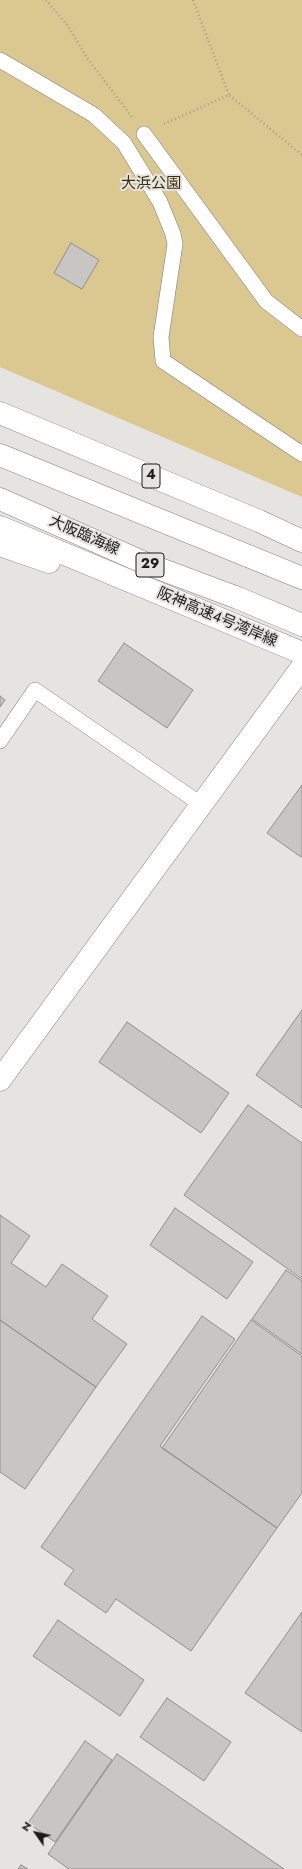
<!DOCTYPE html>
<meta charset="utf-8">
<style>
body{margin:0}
#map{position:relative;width:302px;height:1869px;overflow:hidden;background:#e5e4e0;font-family:Jost,sans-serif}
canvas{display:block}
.north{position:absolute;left:16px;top:1813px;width:40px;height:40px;-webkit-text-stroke:3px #e5e4e0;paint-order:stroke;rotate:304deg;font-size:11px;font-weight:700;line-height:16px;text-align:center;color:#1c1b1a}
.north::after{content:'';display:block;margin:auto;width:14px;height:18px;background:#1c1b1a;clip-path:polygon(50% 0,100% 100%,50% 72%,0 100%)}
</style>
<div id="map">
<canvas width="302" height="1869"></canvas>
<div class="north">N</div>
</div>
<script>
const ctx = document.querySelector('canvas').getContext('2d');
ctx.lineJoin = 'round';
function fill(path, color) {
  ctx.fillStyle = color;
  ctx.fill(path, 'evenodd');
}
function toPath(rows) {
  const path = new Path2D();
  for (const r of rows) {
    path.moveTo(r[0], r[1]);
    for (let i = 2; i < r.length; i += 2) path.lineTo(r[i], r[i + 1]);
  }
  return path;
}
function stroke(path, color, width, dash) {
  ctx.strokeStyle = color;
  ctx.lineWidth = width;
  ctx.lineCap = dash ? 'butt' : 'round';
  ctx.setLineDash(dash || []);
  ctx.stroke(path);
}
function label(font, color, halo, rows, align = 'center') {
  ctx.font = font + ' Jost,"Noto Sans JP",sans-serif';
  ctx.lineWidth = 4;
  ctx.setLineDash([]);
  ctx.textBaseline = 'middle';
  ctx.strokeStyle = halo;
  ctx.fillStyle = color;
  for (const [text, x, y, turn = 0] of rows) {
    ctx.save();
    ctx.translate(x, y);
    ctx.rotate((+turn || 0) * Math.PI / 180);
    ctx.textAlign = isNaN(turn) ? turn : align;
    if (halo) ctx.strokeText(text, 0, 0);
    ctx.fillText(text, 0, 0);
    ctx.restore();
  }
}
fill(toPath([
 [0,0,302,0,302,497,0,367]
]), '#dbc790');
const building = toPath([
 [71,243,99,260,82,289,54,273,71,243],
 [124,643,193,690,167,728,98,681,124,643],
 [0,696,5,700,0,707,0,696],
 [302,785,302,855,301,857,267,833,302,785],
 [302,1010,302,1108,256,1075,302,1010],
 [127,1022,229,1093,201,1133,99,1062,127,1022],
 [248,1105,302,1143,302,1279,184,1195,248,1105],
 [175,1208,253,1262,227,1299,150,1245,175,1208],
 [0,1215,30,1236,11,1263,46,1287,62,1264,108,1296,92,1319,127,1344,96,1387,0,1320,0,1215],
 [286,1270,302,1281,302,1354,252,1319,286,1270],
 [202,1316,235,1339,160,1446,277,1528,191,1651,116,1599,106,1613,64,1584,74,1570,41,1547,202,1316],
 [0,1320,96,1387,25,1489,0,1472,0,1320],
 [251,1320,302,1356,302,1493,277,1528,162,1448,251,1320],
 [302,1612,302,1732,245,1693,302,1612],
 [58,1620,144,1680,120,1716,33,1656,58,1620],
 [167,1698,231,1742,204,1781,140,1737,167,1698],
 [85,1741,112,1760,55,1842,28,1823,85,1741],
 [117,1754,284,1869,69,1869,48,1854,117,1754],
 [21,1865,28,1869,18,1869,21,1865]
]);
fill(building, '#c7c6c3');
stroke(building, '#908f8c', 1);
const lane = toPath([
 [0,60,94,115,124,143,160,202,173,234,175,244,161,337,163,361,302,454],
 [144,134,266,301,302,329],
 [0,741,35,690,202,805]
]);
const secondary = toPath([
 [0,1080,302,667]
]);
const primary = toPath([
 [0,455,302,578],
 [0,499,147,564,238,598,302,625]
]);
const highway = toPath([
 [0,413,259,521,302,541],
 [0,527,302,653],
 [0,545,49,562]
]);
stroke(lane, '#7f7e7b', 16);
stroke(secondary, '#7f7e7b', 23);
stroke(primary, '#7f7e7b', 23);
stroke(highway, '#7f7e7b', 23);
stroke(toPath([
 [46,0,68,26,87,58,132,117],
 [193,0,229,95],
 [164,124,229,95,302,155]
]), '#9e9d9a', 2.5, [1, 3]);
stroke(lane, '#fff', 15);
stroke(secondary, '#fff', 22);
stroke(primary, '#fff', 22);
stroke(highway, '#fff', 22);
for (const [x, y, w] of [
 [151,476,18],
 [150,565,28]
]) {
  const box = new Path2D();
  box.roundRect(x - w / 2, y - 12, w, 24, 3);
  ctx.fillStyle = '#e5e4e0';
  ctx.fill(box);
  stroke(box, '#1c1b1a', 1);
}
label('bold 14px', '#1c1b1a', null, [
 ["4",151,476],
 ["29",150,565]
]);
label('15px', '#3b2e07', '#e5e4e0', [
 ["大浜公園",151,184]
]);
label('15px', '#1c1b1a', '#e5e4e0', [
 ["大阪臨海線",84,536,24],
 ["阪神高速4号湾岸線",217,618,23]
]);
</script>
